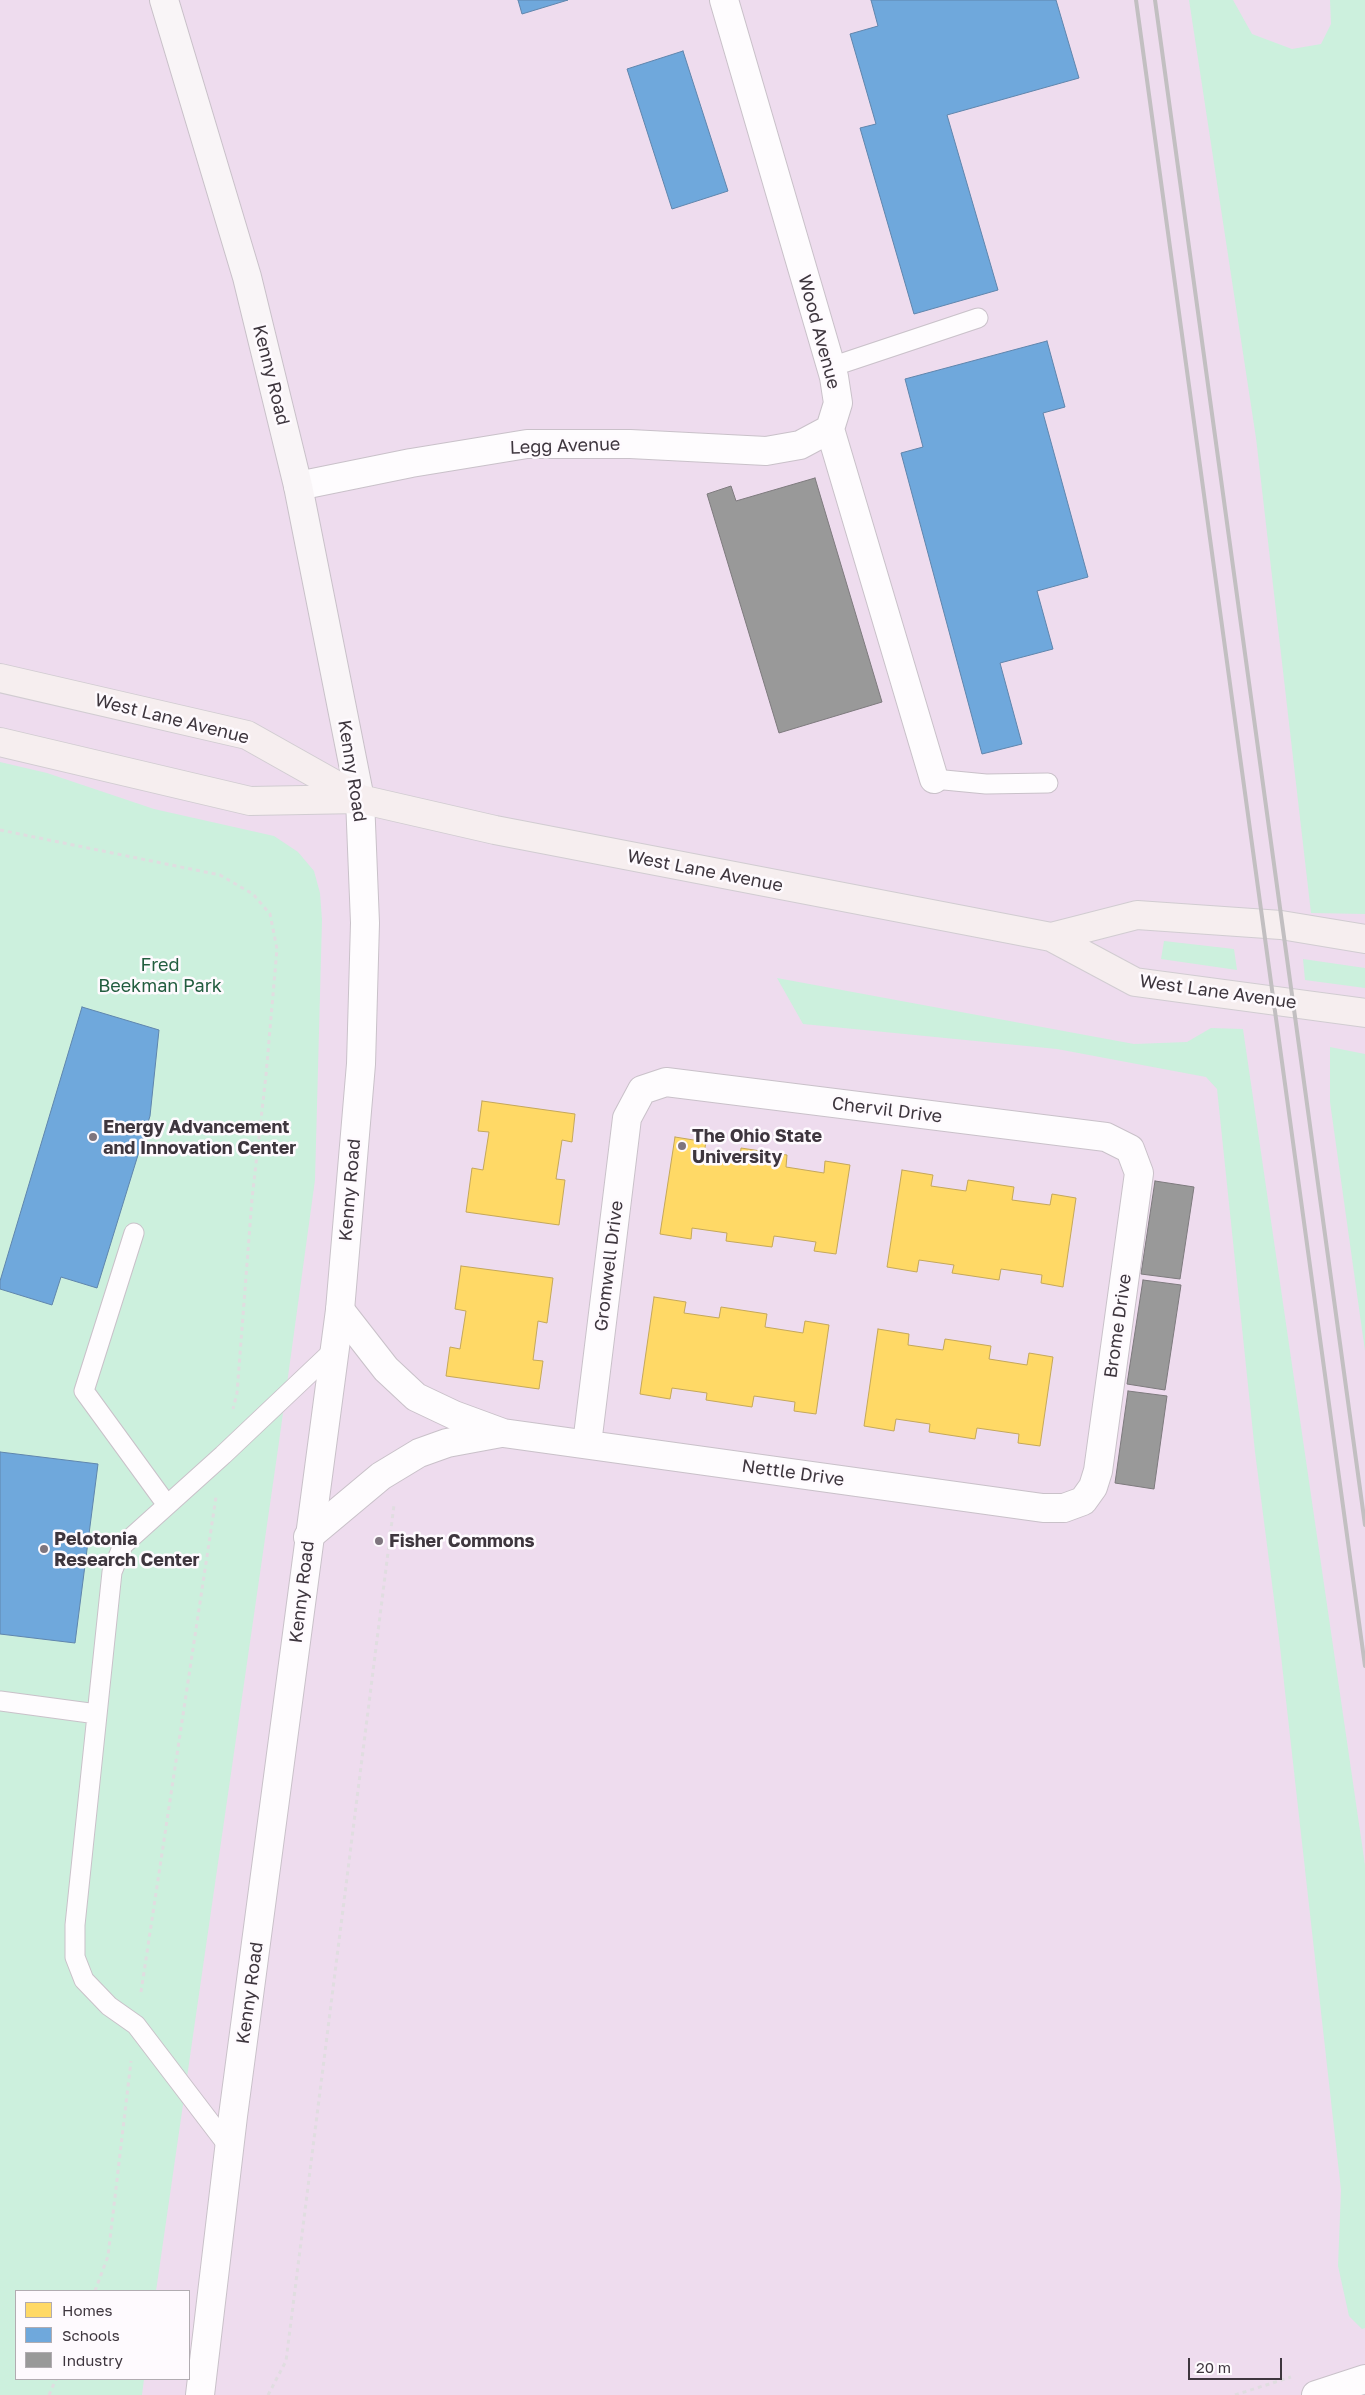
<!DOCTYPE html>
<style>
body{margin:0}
#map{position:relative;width:1365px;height:2395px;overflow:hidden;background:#f6ebf6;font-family:"Golos Text",sans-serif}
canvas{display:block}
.legend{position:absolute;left:15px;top:2290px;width:175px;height:90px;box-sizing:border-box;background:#fefafe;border:1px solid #b1acb1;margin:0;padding:6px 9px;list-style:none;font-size:15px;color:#3e363e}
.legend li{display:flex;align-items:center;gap:10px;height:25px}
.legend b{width:25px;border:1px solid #b1acb1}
.scale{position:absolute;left:1188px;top:2358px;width:94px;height:22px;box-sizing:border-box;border:2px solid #3e363e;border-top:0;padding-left:6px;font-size:15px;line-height:18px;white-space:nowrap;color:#3e363e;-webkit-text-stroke:4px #fefafe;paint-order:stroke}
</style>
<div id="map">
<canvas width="1365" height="2395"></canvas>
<ul class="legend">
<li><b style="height:14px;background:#ffd966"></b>Homes</li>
<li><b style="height:14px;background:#6fa8dc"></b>Schools</li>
<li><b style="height:14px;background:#999"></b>Industry</li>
</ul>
<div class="scale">20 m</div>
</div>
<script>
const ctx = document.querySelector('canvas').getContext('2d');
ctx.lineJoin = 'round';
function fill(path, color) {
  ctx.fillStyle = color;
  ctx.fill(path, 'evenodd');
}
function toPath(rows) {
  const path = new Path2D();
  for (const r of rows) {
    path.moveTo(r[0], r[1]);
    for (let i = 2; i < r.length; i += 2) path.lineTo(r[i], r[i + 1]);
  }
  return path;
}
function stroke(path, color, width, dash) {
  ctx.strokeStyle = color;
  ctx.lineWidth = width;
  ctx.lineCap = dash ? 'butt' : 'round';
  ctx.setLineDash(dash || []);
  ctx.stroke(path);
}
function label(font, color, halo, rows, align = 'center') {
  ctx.font = font + ' "Golos Text",sans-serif';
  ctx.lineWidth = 5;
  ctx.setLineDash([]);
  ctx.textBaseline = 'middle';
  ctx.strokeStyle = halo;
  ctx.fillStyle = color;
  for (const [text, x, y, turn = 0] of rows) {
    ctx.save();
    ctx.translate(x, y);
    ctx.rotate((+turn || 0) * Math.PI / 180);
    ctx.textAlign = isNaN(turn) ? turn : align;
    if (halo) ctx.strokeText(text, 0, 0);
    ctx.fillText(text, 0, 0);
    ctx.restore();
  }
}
fill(toPath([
 [0,0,1365,0,1365,2395,0,2395],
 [16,2291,189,2291,189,2379,16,2379]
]), '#eedcee');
fill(toPath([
 [1189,0,1233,0,1252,34,1292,49,1321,44,1331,24,1330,0,1365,0,1365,914,1311,913,1256,438],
 [0,762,47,773,154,809,274,836,298,852,314,871,320,893,322,920,315,1180,279,1442,156,2291,16,2291,16,2379,144,2379,142,2395,0,2395],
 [1164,941,1234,949,1237,970,1161,959],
 [1303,959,1365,968,1365,988,1305,980],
 [777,978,1134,1044,1187,1042,1211,1028,1243,1029,1365,1865,1365,2328,1362,2329,1349,2316,1338,2266,1341,2190,1279,1638,1255,1452,1217,1089,1206,1077,1057,1049,803,1024],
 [1330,1047,1365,1054,1365,1351,1330,1102]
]), '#ccf0dd');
const homes = toPath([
 [482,1101,575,1114,572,1142,562,1140,556,1179,565,1180,559,1225,466,1212,472,1168,483,1170,489,1132,478,1131,482,1101],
 [675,1137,706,1142,704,1153,740,1158,741,1148,787,1155,786,1167,824,1173,825,1161,850,1165,836,1254,814,1251,816,1242,774,1236,772,1247,726,1241,727,1233,692,1228,691,1239,660,1234,675,1137],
 [902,1170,933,1175,931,1186,966,1191,968,1180,1014,1187,1012,1200,1050,1205,1052,1194,1076,1198,1063,1287,1041,1283,1042,1275,1001,1269,999,1280,952,1273,954,1265,919,1260,917,1272,887,1267,902,1170],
 [461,1266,553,1278,547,1323,538,1321,533,1360,543,1361,539,1389,446,1376,450,1347,460,1349,466,1311,455,1309,461,1266],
 [654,1297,686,1302,684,1313,719,1318,721,1307,767,1314,765,1327,803,1333,805,1321,829,1325,816,1414,794,1411,795,1402,754,1396,752,1407,706,1400,707,1393,672,1388,670,1399,640,1394,654,1297],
 [878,1329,909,1334,908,1345,943,1350,945,1339,991,1346,989,1359,1027,1365,1029,1353,1053,1357,1040,1446,1018,1443,1019,1434,977,1428,975,1439,929,1432,930,1424,896,1419,894,1431,864,1426,878,1329]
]);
fill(homes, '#ffd966');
stroke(homes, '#c5a85a', 1);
const schools = toPath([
 [518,0,568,0,522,14,518,0],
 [871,0,1056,0,1079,78,947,115,998,290,914,314,860,128,876,124,850,34,878,26,871,0],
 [683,51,728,191,672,209,627,69,683,51],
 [1047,341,1065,407,1043,413,1088,577,1037,591,1053,649,1000,663,1022,744,982,754,901,453,923,447,905,379,1047,341],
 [82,1007,159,1030,150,1116,97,1288,61,1277,52,1305,0,1289,0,1281,82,1007],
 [0,1452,98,1464,75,1643,0,1634,0,1452]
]);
fill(schools, '#6fa8dc');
stroke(schools, '#6086ad', 1);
const industry = toPath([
 [815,478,882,702,779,733,707,494,731,486,736,501,815,478],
 [1155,1181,1194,1187,1180,1279,1141,1274,1155,1181],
 [1143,1280,1181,1285,1165,1390,1127,1384,1143,1280],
 [1128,1391,1167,1396,1154,1489,1115,1483,1128,1391]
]);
fill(industry, '#999');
stroke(industry, '#7e7b7e', 1);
const service = toPath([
 [831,367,978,318],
 [934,779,986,784,1048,783],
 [134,1233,84,1391,167,1505],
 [0,1701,97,1714],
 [229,2147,136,2025,109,2006,84,1980,75,1957,75,1925,112,1572,123,1545,223,1455,336,1348]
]);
const minor = toPath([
 [724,0,834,377,838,403,830,429,934,779],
 [298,486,411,463,527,444,630,444,766,451,800,445,830,429],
 [340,1310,386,1369,416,1397,454,1415,503,1433,1043,1508,1064,1508,1083,1501,1093,1487,1098,1471,1139,1173,1130,1149,1106,1137,666,1082,642,1090,627,1118,587,1444],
 [308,1537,381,1476,419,1453,447,1443,501,1433]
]);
const tertiary = toPath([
 [200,2395,233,2116,340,1310,361,1064,365,923,360,799],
 [1316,2395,1365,2379]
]);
const secondary = toPath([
 [164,0,247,277,298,486,360,799]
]);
const primary = toPath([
 [0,678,247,735,359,798],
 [0,742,250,801,360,799,495,830,1051,937,1135,982,1365,1013],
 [1051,937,1137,915,1281,925,1365,939]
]);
stroke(service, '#c9c1c9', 21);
stroke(minor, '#c9c1c9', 30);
stroke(tertiary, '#c9c1c9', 30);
stroke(secondary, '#c9c1c9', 30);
stroke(primary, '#d1ccd1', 30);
stroke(toPath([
 [0,830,220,875,253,894,270,914,277,949,266,1075,252,1199,237,1393,233,1409],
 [141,1992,216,1497],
 [95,2291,108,2256,131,2061],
 [49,2395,56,2379],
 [268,2395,286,2361,394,1505],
 [1235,2395,1291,2377]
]), '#e0dde0', 3, [4, 4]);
stroke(service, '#fefcfe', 19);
stroke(minor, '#fefcfe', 28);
stroke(tertiary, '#fefcfe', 28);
stroke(secondary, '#f9f5f7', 28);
stroke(primary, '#f6eeef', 28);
stroke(toPath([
 [1136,0,1365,1666],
 [1155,0,1365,1525]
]), '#c2bfc1', 4);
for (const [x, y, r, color] of [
 [93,1137,5,"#7e757e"],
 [682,1146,5,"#7e757e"],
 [379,1541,5,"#7e757e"],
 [44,1549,5,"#7e757e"]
]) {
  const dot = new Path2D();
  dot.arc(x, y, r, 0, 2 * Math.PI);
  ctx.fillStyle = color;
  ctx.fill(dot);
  stroke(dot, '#fefafe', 2);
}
label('18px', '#3e363e', '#fefafe', [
 ["Wood Avenue",819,332,75],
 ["Kenny Road",271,375,76],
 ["Legg Avenue",565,446,-2],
 ["West Lane Avenue",172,719,14],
 ["Kenny Road",352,771,81],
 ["West Lane Avenue",705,871,11],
 ["West Lane Avenue",1218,992,8],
 ["Chervil Drive",887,1110,7],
 ["Kenny Road",350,1190,-85],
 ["Gromwell Drive",609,1266,-83],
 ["Brome Drive",1118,1326,-82],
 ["Nettle Drive",793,1473,8],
 ["Kenny Road",302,1592,-83],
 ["Kenny Road",250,1993,-82]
]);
label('18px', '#225d3f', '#fefafe', [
 ["Fred",160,965],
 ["Beekman Park",160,986]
]);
label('bold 18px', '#3e363e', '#fefafe', [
 ["Energy Advancement",103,1127],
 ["and Innovation Center",103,1148],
 ["The Ohio State",692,1136],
 ["University",692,1157],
 ["Pelotonia",54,1539],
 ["Research Center",54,1560],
 ["Fisher Commons",389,1541]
], 'left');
</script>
